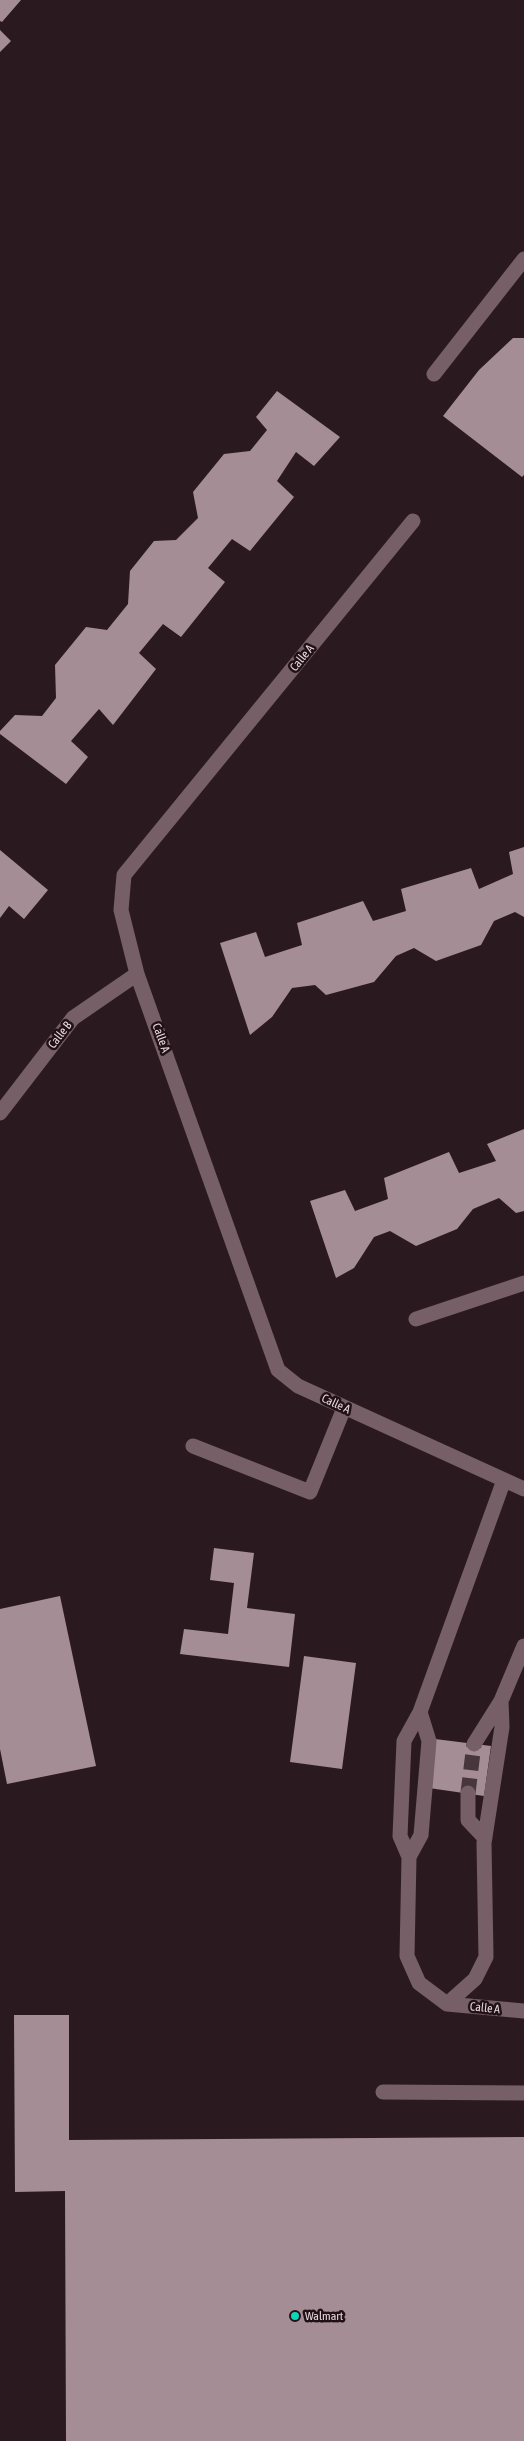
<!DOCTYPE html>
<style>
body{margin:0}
canvas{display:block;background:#2b1920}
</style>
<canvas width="524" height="2441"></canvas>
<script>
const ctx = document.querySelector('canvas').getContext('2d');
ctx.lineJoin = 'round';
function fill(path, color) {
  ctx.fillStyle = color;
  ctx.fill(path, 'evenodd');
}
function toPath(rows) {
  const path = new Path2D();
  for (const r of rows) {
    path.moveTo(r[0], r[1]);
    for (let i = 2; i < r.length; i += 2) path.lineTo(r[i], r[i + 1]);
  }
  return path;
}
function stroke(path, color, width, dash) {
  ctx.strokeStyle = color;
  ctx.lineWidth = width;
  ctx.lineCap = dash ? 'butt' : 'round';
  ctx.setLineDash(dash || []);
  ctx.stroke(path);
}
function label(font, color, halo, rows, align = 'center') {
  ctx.font = font + ' "Asap Condensed",sans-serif';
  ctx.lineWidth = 5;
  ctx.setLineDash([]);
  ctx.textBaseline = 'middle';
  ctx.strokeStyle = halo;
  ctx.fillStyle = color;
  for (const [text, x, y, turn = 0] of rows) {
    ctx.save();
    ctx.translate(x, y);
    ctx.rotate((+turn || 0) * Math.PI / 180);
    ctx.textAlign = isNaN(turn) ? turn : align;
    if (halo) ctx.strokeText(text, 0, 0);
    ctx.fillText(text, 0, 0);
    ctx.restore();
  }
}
fill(toPath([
 [0,0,21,0,2,22,0,21],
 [0,30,11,41,0,52],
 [513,338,524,338,524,475,522,477,443,416,479,370],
 [277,391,340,437,314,466,296,452,277,481,294,497,250,551,232,539,208,568,225,582,181,637,163,624,139,653,156,669,113,725,99,709,71,741,88,757,66,784,0,734,0,731,15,715,42,716,56,698,55,665,86,627,107,630,128,604,130,571,154,541,176,540,198,518,193,492,224,454,250,451,267,430,256,417],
 [524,847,524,917,515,912,494,921,481,945,436,961,414,948,396,956,374,982,326,995,315,985,292,988,272,1017,250,1035,220,943,256,932,265,957,302,945,297,923,363,901,373,921,406,911,401,889,471,868,479,889,513,874,509,852],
 [0,850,48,890,24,919,9,906,0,918],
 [524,1129,524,1211,516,1213,499,1198,473,1209,457,1229,416,1246,390,1231,374,1237,354,1268,336,1278,310,1201,345,1190,355,1211,388,1199,384,1178,449,1152,459,1173,496,1161,487,1144],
 [214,1548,254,1553,247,1608,295,1614,289,1667,180,1654,184,1629,228,1634,234,1583,210,1580],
 [60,1596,96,1766,7,1784,0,1749,0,1609],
 [304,1656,356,1663,342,1769,290,1762],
 [435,1739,491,1746,484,1796,429,1788],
 [14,2015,69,2015,69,2140,524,2137,524,2441,66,2441,65,2191,15,2192]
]), '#a58d95');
stroke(toPath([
 [468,1793,474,1744]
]), '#47363c', 15, [15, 8]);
stroke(toPath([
 [383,2092,524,2093]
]), '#765f67', 15);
stroke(toPath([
 [434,374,524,259],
 [413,521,124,875,121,910,137,974,278,1370,298,1386,524,1489],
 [0,1113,73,1018,137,974],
 [416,1319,524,1283],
 [193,1446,310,1492,344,1408],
 [474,1744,501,1701],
 [468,1793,468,1820,485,1838],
 [409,1857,421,1835,429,1741,420,1712],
 [447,2004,419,1983,407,1956,409,1857,400,1836,404,1741,420,1712,504,1480],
 [447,2004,475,1979,486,1957,484,1843,502,1727,501,1701,524,1646],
 [447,2004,524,2011]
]), '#765f67', 15);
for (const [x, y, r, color] of [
 [295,2316,5,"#0ed5b5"]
]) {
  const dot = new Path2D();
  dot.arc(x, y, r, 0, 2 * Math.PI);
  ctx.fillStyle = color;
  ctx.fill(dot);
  stroke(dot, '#211016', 2);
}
label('12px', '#e7dade', '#211016', [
 ["Calle A",302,658,-51],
 ["Calle B",60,1035,-52],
 ["Calle A",161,1038,70],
 ["Calle A",336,1404,25],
 ["Calle A",485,2008,6]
]);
label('12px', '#e7dade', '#211016', [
 ["Walmart",305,2316]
], 'left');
</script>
